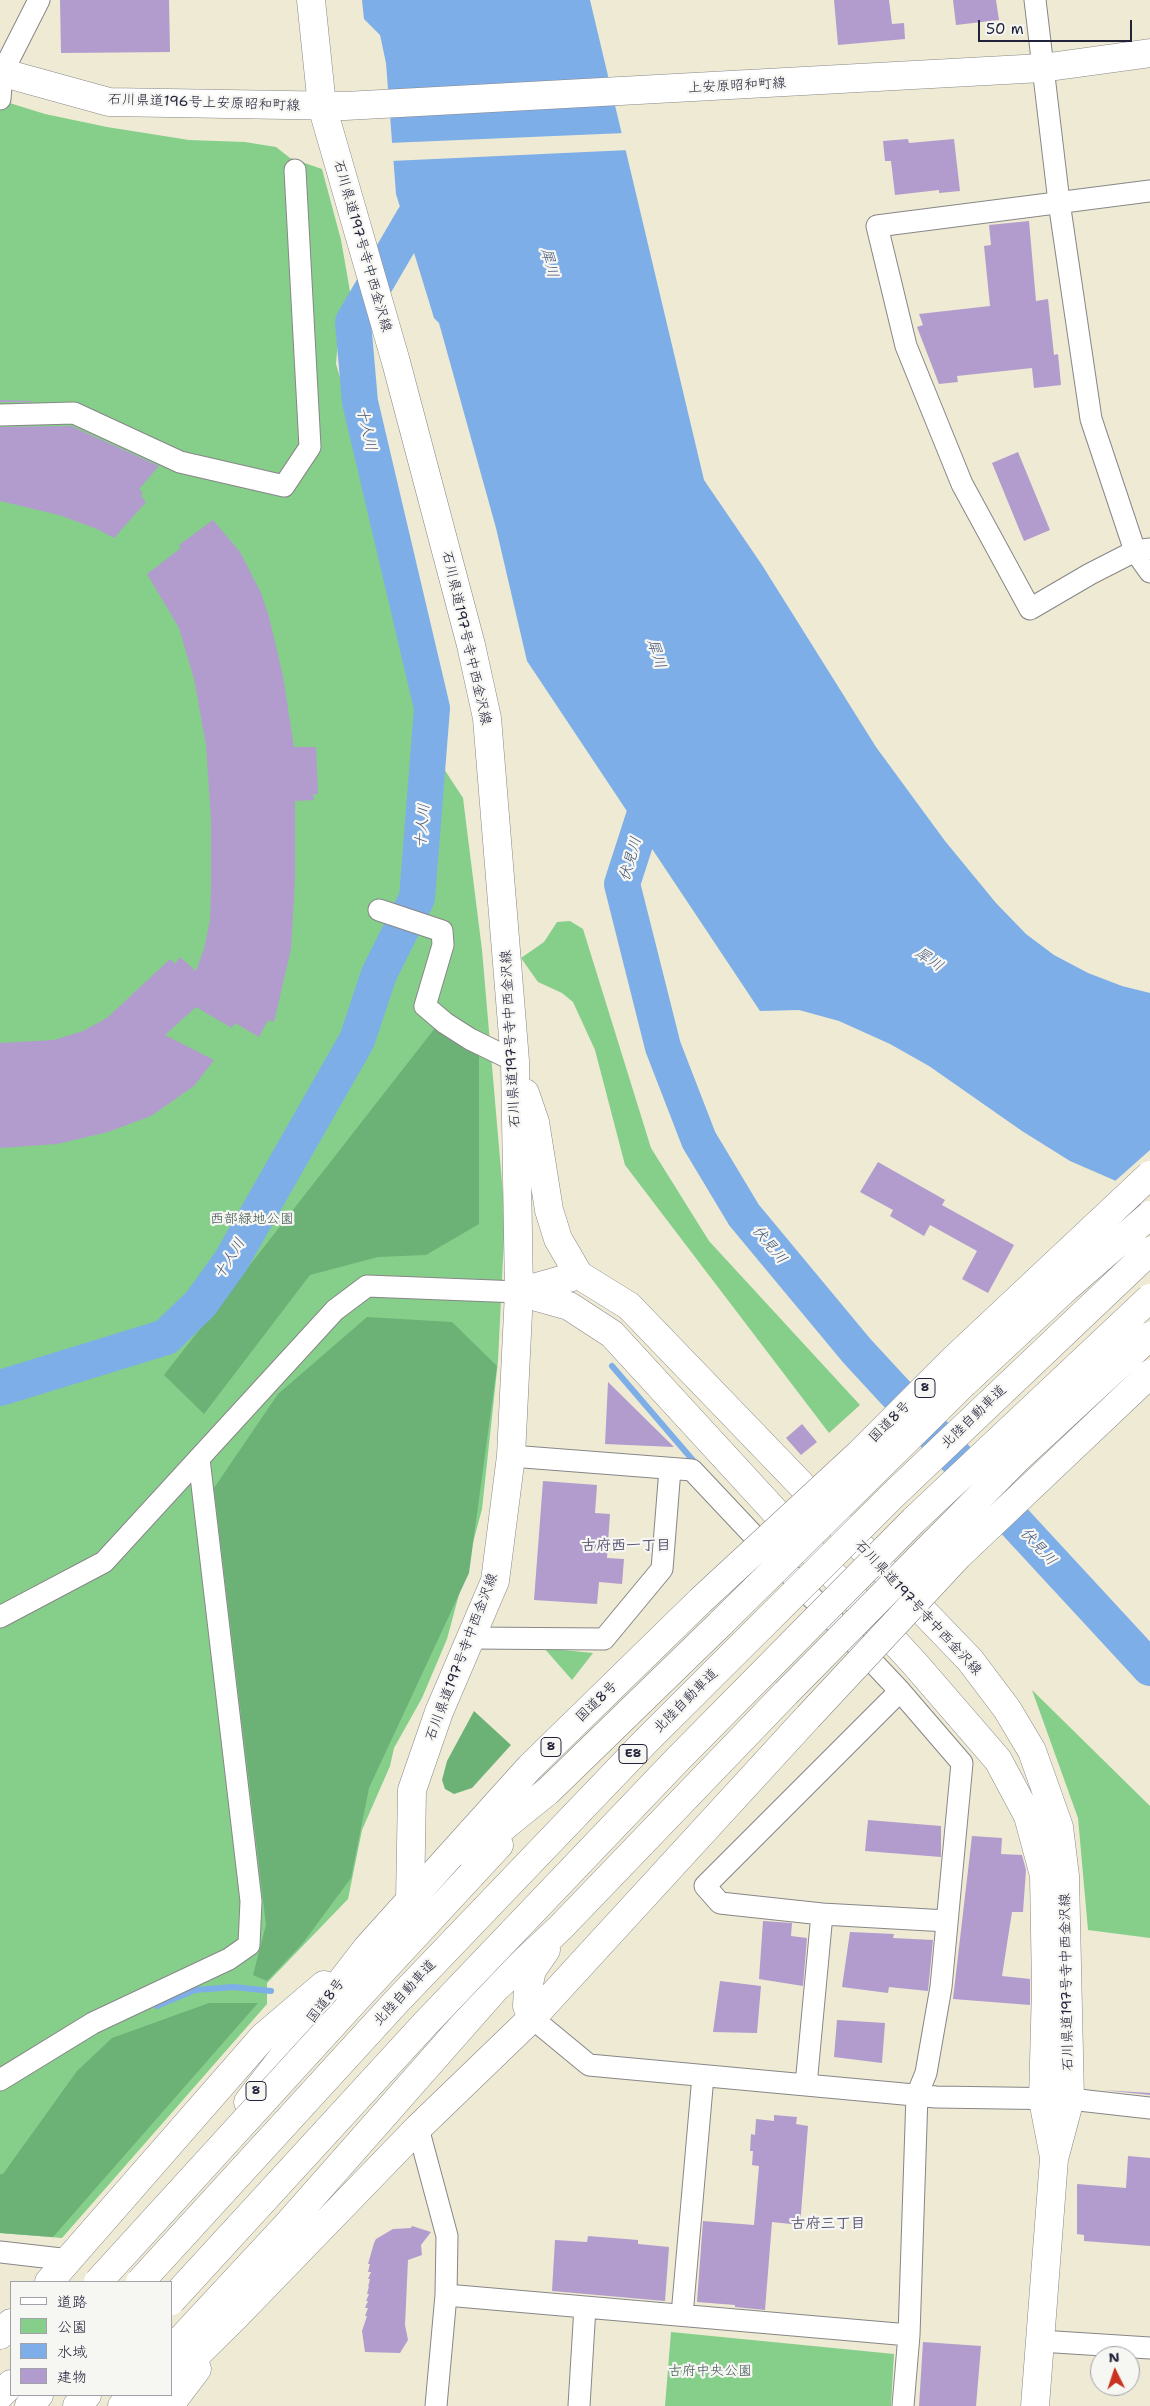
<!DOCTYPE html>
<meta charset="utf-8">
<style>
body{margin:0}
#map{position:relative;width:1150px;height:2406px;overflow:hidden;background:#eeead3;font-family:"Shantell Sans","Klee One",sans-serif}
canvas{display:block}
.legend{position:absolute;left:10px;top:2281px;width:162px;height:115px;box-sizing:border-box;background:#f6f6f2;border:1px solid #a1a1a9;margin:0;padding:6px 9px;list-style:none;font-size:15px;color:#22223b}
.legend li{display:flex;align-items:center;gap:10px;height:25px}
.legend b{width:25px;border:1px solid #a1a1a9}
.north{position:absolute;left:1090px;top:2346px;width:50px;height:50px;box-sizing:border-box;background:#f6f6f2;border:1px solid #a1a1a9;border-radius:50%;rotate:356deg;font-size:14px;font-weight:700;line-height:20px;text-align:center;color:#22223b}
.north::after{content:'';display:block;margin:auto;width:18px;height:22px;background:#c8321e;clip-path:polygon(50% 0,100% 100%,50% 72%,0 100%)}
.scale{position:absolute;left:978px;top:20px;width:154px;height:22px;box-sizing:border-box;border:2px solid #22223b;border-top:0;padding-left:6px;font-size:15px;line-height:18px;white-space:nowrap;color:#22223b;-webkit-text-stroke:4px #f6f6f2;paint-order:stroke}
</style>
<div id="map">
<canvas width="1150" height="2406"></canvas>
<ul class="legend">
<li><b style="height:6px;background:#fff"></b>道路</li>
<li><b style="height:14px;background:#85cf8b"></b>公園</li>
<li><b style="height:14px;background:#7eaee8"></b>水域</li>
<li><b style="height:14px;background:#b29cce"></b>建物</li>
</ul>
<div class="north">N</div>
<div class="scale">50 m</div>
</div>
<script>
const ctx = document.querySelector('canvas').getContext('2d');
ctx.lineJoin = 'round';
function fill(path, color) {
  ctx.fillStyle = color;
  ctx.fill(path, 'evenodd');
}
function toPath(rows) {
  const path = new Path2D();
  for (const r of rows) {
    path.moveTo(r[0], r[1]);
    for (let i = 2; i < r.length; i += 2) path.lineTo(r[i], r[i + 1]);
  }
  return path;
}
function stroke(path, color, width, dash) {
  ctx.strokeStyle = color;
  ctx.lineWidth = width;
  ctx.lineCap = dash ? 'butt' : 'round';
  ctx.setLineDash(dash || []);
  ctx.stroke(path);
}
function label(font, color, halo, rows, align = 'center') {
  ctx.font = font + ' "Shantell Sans","Klee One",sans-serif';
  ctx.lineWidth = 4.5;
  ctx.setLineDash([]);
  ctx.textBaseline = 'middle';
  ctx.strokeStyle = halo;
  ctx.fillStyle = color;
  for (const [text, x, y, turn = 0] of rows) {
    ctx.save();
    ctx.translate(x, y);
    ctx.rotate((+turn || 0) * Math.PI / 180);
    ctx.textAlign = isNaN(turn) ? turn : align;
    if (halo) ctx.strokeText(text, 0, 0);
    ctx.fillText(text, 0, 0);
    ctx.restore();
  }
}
fill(toPath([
 [0,100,45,114,107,127,189,140,245,142,276,147,290,158,322,169,341,240,351,297,338,339,336,364,375,497,409,655,420,732,463,798,482,950,505,1217,498,1361,482,1509,447,1639,422,1698,394,1748,390,1766,362,1830,348,1899,267,1983,267,2004,62,2238,0,2233],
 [570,921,583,929,651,1148,709,1241,860,1405,829,1433,625,1165,595,1050,573,1002,562,993,538,982,521,958,544,942,557,922],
 [544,1648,593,1653,572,1680],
 [1032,1690,1150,1806,1150,1938,1088,1930,1078,1818],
 [671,2332,894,2354,891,2406,665,2406]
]), '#85cf8b');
fill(toPath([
 [435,1028,479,1053,479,1224,426,1255,378,1257,310,1275,204,1414,164,1375],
 [367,1317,452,1322,497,1366,469,1573,369,1788,351,1878,303,1943,267,1981,253,1975,266,1925,214,1488,278,1394],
 [474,1711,511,1745,472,1788,454,1794,445,1789,442,1780,447,1761],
 [209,2003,258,2003,53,2237,0,2233,0,2174,3,2174,77,2071,112,2038]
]), '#6cb277');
fill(toPath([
 [362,0,590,0,704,480,762,565,876,747,945,841,996,903,1026,934,1054,955,1088,973,1122,986,1150,993,1150,1188,1116,1181,1070,1161,1022,1131,929,1066,890,1044,839,1021,799,1010,760,1011,527,661,496,528,439,323,434,318,396,194,386,63,380,35,364,19]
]), '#7eaee8');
fill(toPath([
 [625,133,629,150,391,161,389,143],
 [1150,1150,1150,1190,1114,1182]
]), '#eeead3');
stroke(toPath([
 [612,1366,697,1465],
 [157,2006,195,1990,234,1987,271,1991]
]), '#7eaee8', 6);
stroke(toPath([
 [655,782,622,884,663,1047,699,1140,744,1215,857,1351,1150,1668],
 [0,1388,166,1337,201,1303,231,1261,357,1040,379,974,417,898,432,708,360,402,353,322,413,219,450,213]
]), '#7eaee8', 36);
fill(toPath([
 [60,0,169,0,170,52,61,53],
 [834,0,889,0,892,24,904,23,905,39,838,45],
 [953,0,996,0,999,20,956,25],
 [908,139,909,143,954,139,960,191,939,193,939,190,895,195,891,161,885,161,883,141],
 [1029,221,1036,301,1048,299,1054,355,1058,354,1061,385,1034,388,1032,368,957,376,958,382,939,384,917,327,923,325,919,314,990,306,984,246,991,245,989,225],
 [0,400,30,401,33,402,0,402],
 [71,426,159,466,139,489,143,493,141,496,146,502,114,538,97,529,59,515,0,501,0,427],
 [1018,452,1050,530,1024,541,992,463],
 [213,520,240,552,261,593,269,617,283,676,294,747,316,747,318,794,313,794,314,800,295,801,295,879,291,949,274,1022,268,1020,259,1037,235,1023,232,1028,196,1007,165,1035,214,1060,194,1086,151,1116,108,1132,57,1144,0,1148,0,1043,54,1040,83,1031,107,1018,170,959,175,964,180,957,196,971,204,949,210,920,211,889,211,820,206,745,194,679,179,628,147,574,181,548,179,545],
 [878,1162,945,1200,942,1205,1014,1245,988,1293,962,1279,977,1251,930,1225,924,1236,890,1216,893,1210,860,1192],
 [608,1382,674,1447,605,1444],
 [802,1424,817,1442,801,1455,786,1438],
 [543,1481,597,1485,595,1513,610,1514,607,1558,624,1559,622,1584,599,1582,597,1604,534,1600],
 [868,1820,941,1826,941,1857,865,1851],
 [972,1836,1002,1838,1001,1854,1022,1855,1026,1870,1023,1912,1012,1912,1002,1976,1030,1979,1030,2005,953,1999],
 [763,1921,792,1923,791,1936,807,1938,803,1986,759,1979],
 [850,1932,894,1934,893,1938,933,1940,928,1991,889,1987,888,1993,842,1987],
 [720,1981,761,1986,757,2033,713,2032],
 [837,2020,885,2023,882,2063,834,2057],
 [1103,2090,1150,2093,1150,2095],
 [774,2115,797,2117,796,2124,808,2126,800,2225,772,2222,765,2310,735,2307,735,2305,697,2302,703,2221,754,2225,759,2166,752,2165,753,2151,750,2151,751,2134,755,2135,756,2119,774,2121],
 [1128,2156,1150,2158,1150,2246,1084,2241,1084,2235,1077,2234,1077,2184,1126,2188],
 [412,2226,431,2232,421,2245,422,2255,408,2260,405,2325,408,2340,400,2353,365,2352,362,2331,367,2316,365,2316,368,2308,365,2308,368,2301,366,2301,369,2294,367,2294,369,2286,368,2287,370,2279,368,2279,371,2272,368,2272,370,2264,368,2264,374,2243,376,2239,393,2229,411,2228],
 [588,2236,638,2240,638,2244,669,2247,665,2301,552,2291,555,2240,587,2242],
 [923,2342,981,2346,976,2406,919,2406]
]), '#b29cce');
const minor = toPath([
 [1035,0,1059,202,1091,419,1135,551,1150,572],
 [0,99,2,73,39,0],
 [1150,191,877,226,906,346,962,484,1030,609,1090,574,1135,551,1150,549],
 [0,415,74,413,180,462,284,486,310,447,295,170],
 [379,910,442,931,443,945,425,1006,445,1023,470,1039,515,1061],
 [511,1456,692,1470,900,1691,962,1763,941,1987,926,2073,917,2095,909,2335,903,2406],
 [0,1617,104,1562,335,1310,367,1286,519,1292],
 [471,1638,604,1639,662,1569,670,1469],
 [822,1914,720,1903,705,1886,900,1691],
 [532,2018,589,2065,936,2097,1070,2099,1150,2108],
 [0,2080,93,2023,229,1959,249,1945,251,1901,199,1459],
 [806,2085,822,1914,947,1921],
 [418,2128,447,2236,446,2295,436,2406],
 [0,2252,70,2260],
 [446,2295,909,2335],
 [682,2315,703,2076],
 [1040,2341,1150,2348],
 [579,2406,585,2307]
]);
const major = toPath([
 [311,0,322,106,396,362,471,645,487,718,515,1061,519,1292,511,1456,495,1581,439,1712,412,1790,410,1901],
 [0,72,109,102,345,106,1042,68,1150,53],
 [525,1093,535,1122,549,1210,558,1239,579,1275],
 [519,1292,579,1275,629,1306,970,1660,1007,1709,1032,1751,1059,1827,1065,1876,1070,2099,1054,2159,1035,2406],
 [519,1292,569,1306,612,1334,915,1664,998,1760,1028,1816,1044,1875,1046,1987,1043,2100,1053,2152]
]);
const highway = toPath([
 [470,1854,548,1791,722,1622],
 [347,2009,499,1845],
 [532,2018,527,2006,528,1988,532,1970,546,1950],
 [248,2102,367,1948,530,1767,700,1601],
 [49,2282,263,2037,324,1985],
 [0,2335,11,2323],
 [171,2350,288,2224,495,1989,561,1927,786,1693],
 [171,2380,235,2317,418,2128,532,2018,808,1717],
 [0,2395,11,2384],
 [29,2406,39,2395],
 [77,2406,87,2395],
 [122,2406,132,2395],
 [145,2406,156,2395],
 [169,2406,197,2369]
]);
stroke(minor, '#888687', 23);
stroke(major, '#888687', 29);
stroke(highway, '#888687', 29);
stroke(minor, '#fff', 21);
stroke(major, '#fff', 28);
stroke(highway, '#fff', 28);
const highwayBridge = toPath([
 [700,1601,859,1454,953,1360,1150,1175],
 [722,1622,961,1386,1066,1288,1150,1215],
 [786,1693,1018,1458,1150,1336],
 [808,1717,958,1556,1150,1374],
 [98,2282,347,2009],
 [140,2282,397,2001,647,1740,893,1495,1150,1251],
 [171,2301,425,2024,677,1760,914,1520,1150,1298]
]);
stroke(highwayBridge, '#888687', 29, []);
stroke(highwayBridge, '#fff', 28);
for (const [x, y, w] of [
 [925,1388,20],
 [551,1747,20],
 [633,1754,28],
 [256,2091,20]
]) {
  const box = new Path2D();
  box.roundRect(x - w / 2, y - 9.5, w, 19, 4);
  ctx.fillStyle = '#f6f6f2';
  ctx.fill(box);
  stroke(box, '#22223b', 1);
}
label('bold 12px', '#22223b', null, [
 ["8",925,1388],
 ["8",551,1747],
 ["E8",633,1754],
 ["8",256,2091]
]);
label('14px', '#22223b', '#f6f6f2', [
 ["上安原昭和町線",737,86,-3],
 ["石川県道196号上安原昭和町線",204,103,2],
 ["石川県道197号寺中西金沢線",362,246,74],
 ["石川県道197号寺中西金沢線",466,638,77],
 ["石川県道197号寺中西金沢線",511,1039,-93],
 ["北陸自動車道",974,1417,-44],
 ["国道8号",890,1422,-45],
 ["石川県道197号寺中西金沢線",918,1608,47],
 ["石川県道197号寺中西金沢線",462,1657,-69],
 ["北陸自動車道",686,1701,-45],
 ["国道8号",597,1702,-44],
 ["石川県道197号寺中西金沢線",1067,1982,-91],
 ["北陸自動車道",405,1993,-47],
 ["国道8号",326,2001,-52]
]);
label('14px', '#405653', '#f6f6f2', [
 ["西部緑地公園",252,1219],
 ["古府中央公園",710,2371]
]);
label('italic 15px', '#425378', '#f6f6f2', [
 ["犀川",549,263,76],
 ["十人川",366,429,77],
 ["犀川",656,654,73],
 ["十人川",423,826,-85],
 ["伏見川",631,859,-74],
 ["犀川",929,960,34],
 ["伏見川",769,1245,50],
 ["十人川",230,1259,-58],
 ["伏見川",1038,1547,47]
]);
label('bold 15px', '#544d6e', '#f6f6f2', [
 ["古府西一丁目",626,1546],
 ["古府三丁目",828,2224]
]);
</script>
